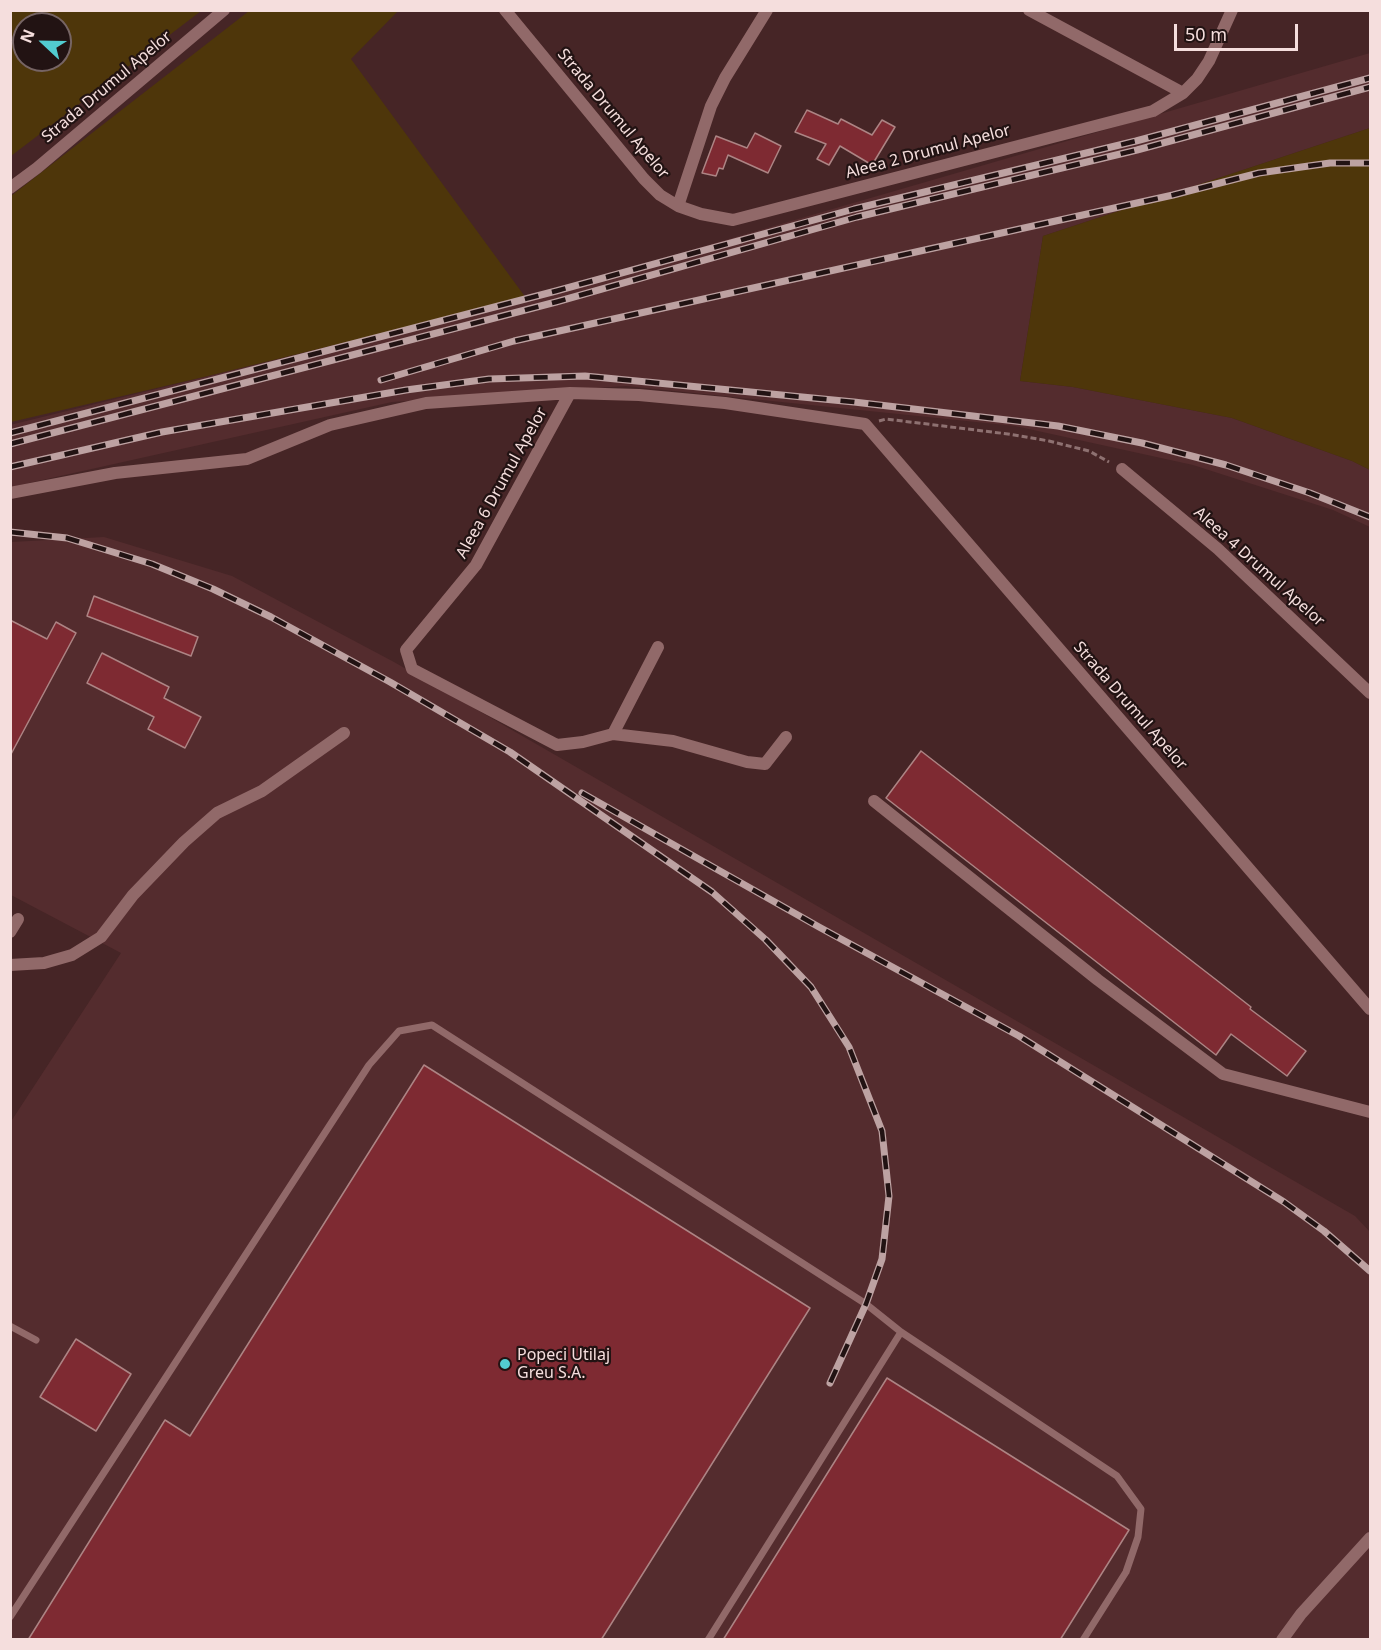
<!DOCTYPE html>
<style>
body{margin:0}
#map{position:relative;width:1381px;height:1650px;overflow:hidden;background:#462526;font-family:"Noto Sans",sans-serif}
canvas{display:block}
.frame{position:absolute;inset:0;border:12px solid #f5dedd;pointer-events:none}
.north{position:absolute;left:12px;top:12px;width:60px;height:60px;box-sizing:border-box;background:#221313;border:2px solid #766464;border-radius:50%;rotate:292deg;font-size:16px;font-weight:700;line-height:24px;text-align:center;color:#f5dedd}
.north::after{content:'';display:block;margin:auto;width:21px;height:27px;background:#52ccd0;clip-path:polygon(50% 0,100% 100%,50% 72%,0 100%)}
.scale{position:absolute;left:1174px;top:24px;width:124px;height:27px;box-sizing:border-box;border:3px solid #f5dedd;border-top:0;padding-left:8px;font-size:18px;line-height:21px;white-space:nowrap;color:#f5dedd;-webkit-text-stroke:4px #221313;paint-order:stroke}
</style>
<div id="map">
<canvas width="1381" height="1650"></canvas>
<div class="frame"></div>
<div class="north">N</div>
<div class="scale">50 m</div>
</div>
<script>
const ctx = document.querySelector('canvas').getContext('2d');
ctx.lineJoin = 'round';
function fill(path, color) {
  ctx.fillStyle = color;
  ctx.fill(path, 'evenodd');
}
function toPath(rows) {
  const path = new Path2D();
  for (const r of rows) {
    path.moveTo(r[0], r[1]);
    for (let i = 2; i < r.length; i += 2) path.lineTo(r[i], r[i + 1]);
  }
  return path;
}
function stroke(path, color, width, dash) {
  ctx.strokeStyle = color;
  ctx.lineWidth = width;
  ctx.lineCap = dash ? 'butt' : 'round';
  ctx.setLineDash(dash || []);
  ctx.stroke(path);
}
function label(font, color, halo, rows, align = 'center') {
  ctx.font = font + ' "Noto Sans",sans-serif';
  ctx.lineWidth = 4.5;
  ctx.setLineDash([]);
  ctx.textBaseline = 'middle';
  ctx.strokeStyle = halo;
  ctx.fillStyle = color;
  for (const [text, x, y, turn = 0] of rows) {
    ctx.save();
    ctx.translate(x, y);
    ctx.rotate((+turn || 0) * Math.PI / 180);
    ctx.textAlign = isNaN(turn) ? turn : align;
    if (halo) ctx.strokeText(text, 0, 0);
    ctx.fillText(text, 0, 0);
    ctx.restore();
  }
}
fill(toPath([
 [1370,53,1370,128,1043,236,1020,381,1073,387,1232,418,1352,461,1370,470,1370,527,1333,510,1193,465,1015,426,626,386,392,402,11,487,10,425,526,298],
 [104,537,232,576,394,662,1355,1216,1370,1232,1370,1639,11,1639,10,1123,121,953,11,895,11,542]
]), '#542c2e');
fill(toPath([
 [11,10,201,10,201,11,11,156],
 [24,24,60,24,60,60,24,60],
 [249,11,398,11,351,59,526,298,208,376,11,422,11,196],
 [1370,128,1370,470,1352,461,1232,418,1073,387,1020,381,1043,236]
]), '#4e360a');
const building = toPath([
 [807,110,838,124,841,119,872,135,882,120,895,127,872,165,840,146,829,165,817,159,826,144,795,132,807,110],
 [755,133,781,146,768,173,728,155,723,169,719,168,716,176,702,173,716,136,747,148,755,133],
 [94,596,198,637,191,656,87,616,94,596],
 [10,620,47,639,56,622,76,633,10,756,10,620],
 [102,653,169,687,164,698,201,717,185,748,148,729,154,717,87,683,102,653],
 [921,751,1219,982,1251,1007,1250,1009,1306,1051,1287,1076,1231,1034,1216,1055,886,798,921,751],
 [424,1065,810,1308,601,1640,28,1640,165,1420,190,1436,424,1065],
 [76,1339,131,1374,96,1431,40,1397,76,1339],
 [887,1378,1129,1530,1060,1640,723,1640,887,1378]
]);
fill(building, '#7e2a32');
stroke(building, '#ad8484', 1.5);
stroke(toPath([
 [879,421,886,419,1008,434,1049,441,1089,451,1109,462]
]), '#8e7171', 3, [6, 3]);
stroke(toPath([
 [10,1326,36,1340],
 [10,1617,369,1065,399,1031,432,1025,866,1304,901,1332,1117,1476,1141,1509,1138,1537,1126,1572,1083,1640],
 [708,1640,901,1332]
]), '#916969', 7);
stroke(toPath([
 [505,10,644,179,660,195,678,206,701,214,733,220,1153,111,1183,93,1197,79,1209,61,1232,10],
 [1029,10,1183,93],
 [10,188,37,168,224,10],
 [678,206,711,106,725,78,767,10],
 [570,393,476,565,406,650,412,669,557,745,583,742,613,734,673,741,747,762,765,764,786,737],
 [1122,469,1218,549,1370,693],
 [10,493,115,473,247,459,330,425,426,403,570,393,639,395,725,403,865,424,1370,1009],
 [613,734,658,647],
 [874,801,1098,980,1223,1074,1370,1112],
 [10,932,18,919],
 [10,965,44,963,72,955,101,937,133,895,159,868,184,842,217,813,262,791,344,733],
 [1282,1640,1301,1614,1370,1538]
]), '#916969', 12);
const rail = toPath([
 [381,380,514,341,1173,195,1259,173,1330,163,1370,163],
 [10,433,556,291,854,209,1136,141,1370,78],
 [10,444,556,302,857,217,1137,150,1370,87],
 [10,467,162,432,406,390,489,379,585,376,854,402,1058,426,1142,443,1226,465,1310,493,1370,517],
 [10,532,67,538,152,564,213,589,271,617,390,682,510,752,712,892,766,940,811,987,849,1047,882,1131,889,1196,882,1259,866,1304,830,1383],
 [582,793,819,927,1019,1036,1284,1202,1324,1231,1370,1271]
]);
stroke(rail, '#bda2a2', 7);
stroke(rail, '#221313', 4.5, [14]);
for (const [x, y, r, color] of [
 [505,1364,6,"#52ccd0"]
]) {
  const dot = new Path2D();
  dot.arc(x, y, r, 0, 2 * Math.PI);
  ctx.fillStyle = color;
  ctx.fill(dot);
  stroke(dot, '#221313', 2);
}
label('16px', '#f5dedd', '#221313', [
 ["Strada Drumul Apelor",107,87,-40],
 ["Strada Drumul Apelor",613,114,50],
 ["Aleea 2 Drumul Apelor",928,152,-15],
 ["Aleea 6 Drumul Apelor",502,483,-61],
 ["Aleea 4 Drumul Apelor",1259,567,42],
 ["Strada Drumul Apelor",1130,706,49]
]);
label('16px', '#f5dedd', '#221313', [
 ["Popeci Utilaj",517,1355],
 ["Greu S.A.",517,1373]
], 'left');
</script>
